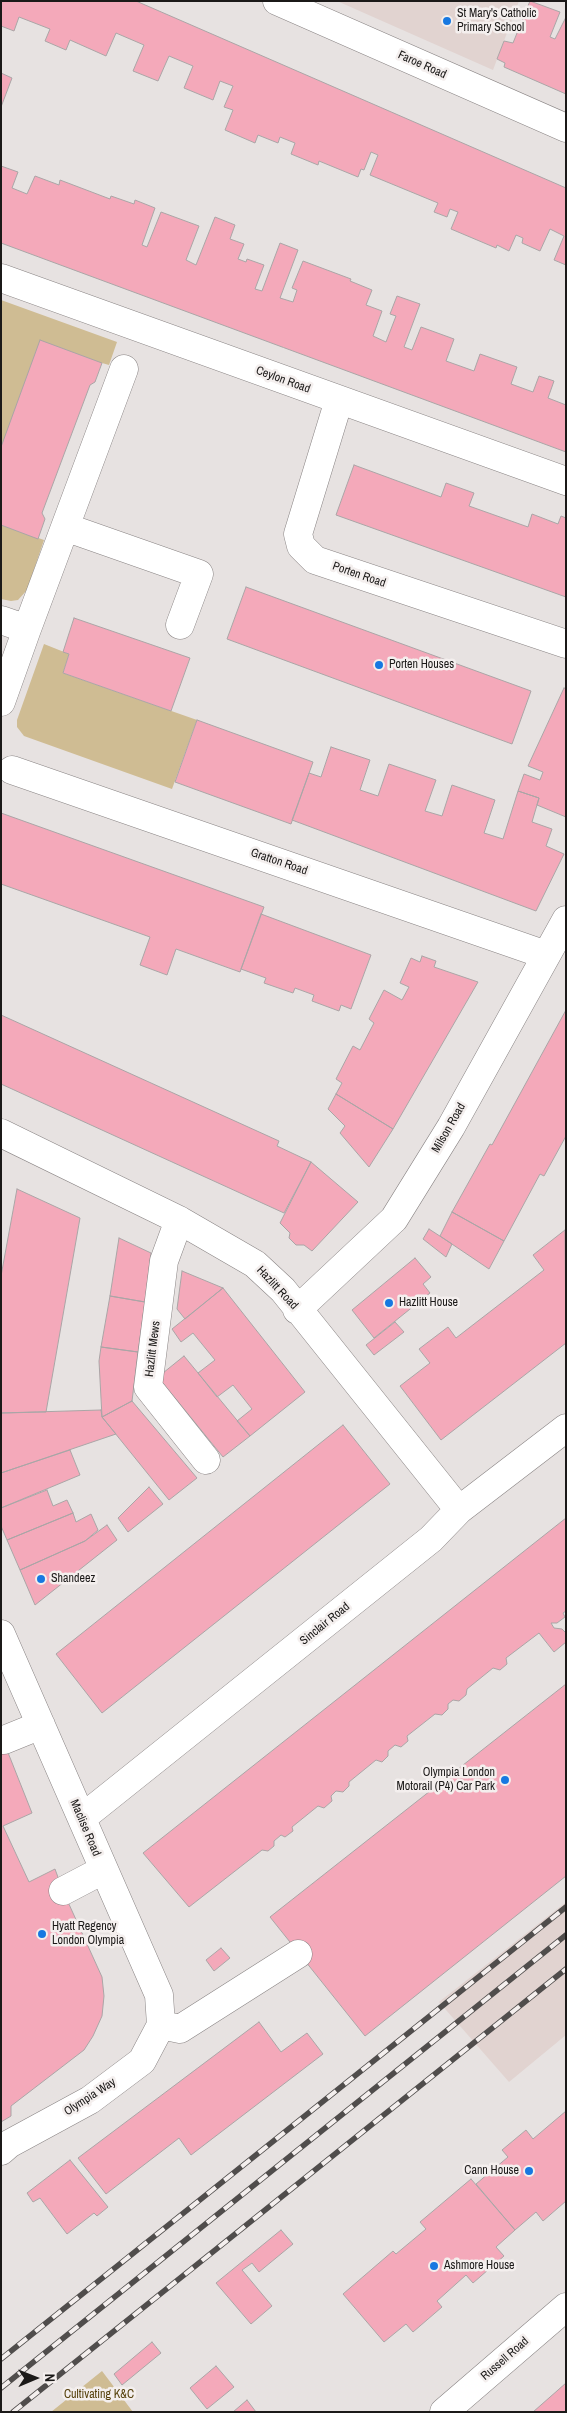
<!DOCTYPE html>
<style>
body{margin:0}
#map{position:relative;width:567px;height:2413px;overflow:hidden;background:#e7e2e1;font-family:"Archivo Narrow",sans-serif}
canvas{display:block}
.frame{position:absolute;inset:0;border:2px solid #1b1918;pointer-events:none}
.north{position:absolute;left:10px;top:2353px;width:50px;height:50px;-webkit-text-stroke:4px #f4efee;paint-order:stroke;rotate:89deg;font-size:14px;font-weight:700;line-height:20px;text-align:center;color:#1b1918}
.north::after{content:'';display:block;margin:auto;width:18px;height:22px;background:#1b1918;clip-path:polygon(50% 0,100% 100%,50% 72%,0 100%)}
</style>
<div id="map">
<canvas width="567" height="2413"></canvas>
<div class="frame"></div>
<div class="north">N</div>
</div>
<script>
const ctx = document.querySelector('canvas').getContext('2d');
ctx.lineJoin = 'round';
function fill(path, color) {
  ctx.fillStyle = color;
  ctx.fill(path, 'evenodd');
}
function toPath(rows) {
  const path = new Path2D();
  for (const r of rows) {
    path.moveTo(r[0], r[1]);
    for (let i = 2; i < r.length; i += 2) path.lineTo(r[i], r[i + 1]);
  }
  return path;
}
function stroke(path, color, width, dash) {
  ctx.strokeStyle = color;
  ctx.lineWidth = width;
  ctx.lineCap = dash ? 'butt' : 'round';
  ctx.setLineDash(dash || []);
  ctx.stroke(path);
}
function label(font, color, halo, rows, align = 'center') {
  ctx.font = font + ' "Archivo Narrow",sans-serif';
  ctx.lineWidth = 5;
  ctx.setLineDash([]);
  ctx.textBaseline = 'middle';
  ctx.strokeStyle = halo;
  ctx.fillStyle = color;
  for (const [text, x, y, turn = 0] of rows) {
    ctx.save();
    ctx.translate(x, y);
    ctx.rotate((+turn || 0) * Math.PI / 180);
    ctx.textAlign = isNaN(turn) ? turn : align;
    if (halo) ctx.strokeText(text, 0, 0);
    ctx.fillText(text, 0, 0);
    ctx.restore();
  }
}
fill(toPath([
 [337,1,519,1,493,70],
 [566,1902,566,2035,509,2082,439,2002]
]), '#e1d3d0');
fill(toPath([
 [1,300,117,342,109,365,102,363,1,448],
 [1,525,44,540,27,590,18,600,11,601,1,599],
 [44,644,69,654,63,673,197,720,172,789,24,736,17,727,17,720],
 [102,2371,133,2412,51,2412]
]), '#cfbc93');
const building = toPath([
 [1,1,136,1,566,188,566,265,554,260,564,236,550,229,540,251,522,243,523,238,516,235,509,251,497,245,496,248,451,229,458,212,450,209,447,217,434,212,438,203,370,175,378,155,371,152,364,170,361,169,358,177,319,161,318,165,291,154,295,143,280,137,278,143,258,135,255,143,225,130,233,110,224,107,233,86,220,81,213,100,184,88,193,66,169,56,158,81,133,71,144,45,116,33,106,56,70,40,66,50,45,41,50,29,19,17,14,31,1,26,1,1],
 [530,1,560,12,550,37,555,39,566,17,566,94,504,67,505,63,497,59,504,41,513,43,530,1],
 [1,73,12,78,1,107,1,73],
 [1,166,18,172,12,188,27,194,35,176,59,185,60,180,110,199,111,196,134,204,135,200,155,208,142,245,147,247,161,212,199,226,186,260,196,265,215,217,235,225,230,239,244,244,238,259,246,262,247,259,264,265,255,289,262,291,280,243,298,250,280,298,293,302,297,290,292,288,303,261,351,279,350,281,372,290,366,305,382,311,373,336,386,342,396,316,390,314,397,296,420,304,404,347,412,350,421,327,454,339,446,361,474,371,480,354,517,367,511,384,533,392,539,376,554,381,548,398,566,405,566,452,1,243,1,166],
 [40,340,102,363,95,382,90,385,42,513,45,519,38,539,1,525,1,447,40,340],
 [354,465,441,497,446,483,474,493,469,506,528,527,532,514,558,524,561,516,566,518,566,597,336,515,354,465],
 [246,587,531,691,512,744,227,639,246,587],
 [74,618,190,658,171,711,63,673,69,654,63,652,74,618],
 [564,688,566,689,566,817,537,805,539,798,518,791,524,774,540,780,543,772,528,766,564,688],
 [197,720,313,762,291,824,175,782,197,720],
 [331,747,370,760,360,790,378,796,389,764,436,780,425,811,442,816,452,785,495,800,484,833,503,839,518,791,539,798,532,822,552,829,546,846,564,854,536,911,292,820,309,773,321,777,331,747],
 [1,813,264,907,240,972,176,949,167,975,140,965,150,937,1,884,1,813],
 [261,914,371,955,351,1009,341,1005,339,1011,312,1001,314,995,295,988,293,993,264,983,266,978,241,969,261,914],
 [422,956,436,961,434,967,478,982,393,1129,336,1094,342,1083,336,1079,353,1046,360,1050,374,1023,369,1019,384,990,402,1000,409,987,400,983,411,958,420,962,422,956],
 [566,1010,566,1136,544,1176,540,1174,504,1241,452,1212,490,1144,492,1145,566,1010],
 [1,1015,279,1141,277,1146,311,1162,284,1213,1,1084,1,1015],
 [336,1094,393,1129,369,1167,340,1133,345,1126,328,1109,336,1094],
 [311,1162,358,1202,312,1251,304,1245,296,1245,289,1238,290,1233,280,1223,311,1162],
 [17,1189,80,1218,46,1412,1,1413,1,1276,17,1189],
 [452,1212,504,1241,489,1269,440,1236,452,1212],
 [429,1229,452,1244,446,1257,423,1239,429,1229],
 [565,1230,566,1343,441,1440,400,1386,430,1363,419,1349,448,1327,456,1338,544,1270,533,1255,565,1230],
 [119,1238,151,1253,145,1302,110,1296,119,1238],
 [415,1258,431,1277,423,1284,430,1293,374,1338,352,1310,415,1258],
 [182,1271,223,1288,185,1319,177,1309,182,1271],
 [223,1288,305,1392,250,1436,237,1421,252,1409,233,1385,217,1397,198,1373,215,1360,193,1333,181,1342,172,1329,223,1288],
 [110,1296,145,1302,138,1352,101,1347,110,1296],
 [395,1322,404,1332,374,1355,366,1345,395,1322],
 [101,1347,138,1352,132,1401,102,1417,99,1361,101,1347],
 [184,1356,250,1436,223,1457,158,1377,184,1356],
 [132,1401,197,1478,169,1500,102,1417,132,1401],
 [101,1410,102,1417,116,1434,1,1473,1,1413,101,1410],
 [343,1425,390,1484,102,1713,56,1654,343,1425],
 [70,1450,80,1475,1,1508,1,1473,70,1450],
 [149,1487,163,1504,128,1532,118,1518,149,1487],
 [47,1490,53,1506,67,1500,73,1513,7,1540,1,1526,1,1508,47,1490],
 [73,1513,76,1522,91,1514,98,1530,85,1541,20,1570,7,1540,73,1513],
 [566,1518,566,1611,563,1613,565,1617,557,1623,551,1623,554,1628,562,1629,566,1633,566,1642,554,1652,539,1633,506,1658,507,1664,500,1670,493,1668,467,1689,466,1695,459,1701,453,1700,448,1704,448,1709,442,1715,435,1714,407,1736,408,1741,401,1747,395,1745,388,1751,388,1756,382,1762,376,1760,349,1782,349,1786,343,1792,336,1791,331,1796,332,1801,324,1808,318,1806,292,1827,293,1831,285,1837,281,1835,274,1841,274,1846,268,1851,262,1850,189,1907,143,1853,566,1518],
 [107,1525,117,1540,35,1605,20,1570,85,1541,107,1525],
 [566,1684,566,1876,365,2036,270,1917,566,1684],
 [1,1735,32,1813,3,1826,29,1882,55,1869,63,1891,102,1977,104,1996,102,2016,93,2036,84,2050,11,2106,11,2116,1,2122,1,1735],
 [221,1948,230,1958,214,1971,206,1960,221,1948],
 [259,2022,281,2052,307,2033,323,2054,191,2155,179,2138,106,2194,78,2158,259,2022],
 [566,2111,566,2201,543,2221,536,2212,515,2230,476,2184,508,2157,502,2150,526,2130,533,2139,566,2111],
 [70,2160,108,2207,97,2216,94,2213,67,2234,40,2198,33,2202,27,2193,70,2160],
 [471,2179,515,2230,496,2247,504,2256,473,2283,466,2275,437,2301,442,2307,413,2332,406,2324,384,2342,343,2294,393,2251,396,2254,426,2229,420,2222,471,2179],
 [281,2230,293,2244,259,2272,252,2263,242,2270,272,2306,251,2324,216,2283,281,2230],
 [152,2342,161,2353,122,2385,114,2374,152,2342],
 [216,2366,234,2387,207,2409,190,2388,216,2366],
 [566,2383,566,2412,533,2412,566,2383],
 [247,2400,256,2412,233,2412,247,2400]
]);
fill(building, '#f4a9ba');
stroke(building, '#aaa5a6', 1);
const minor = toPath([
 [277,1,566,128],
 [1,278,566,481],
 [339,400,298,534,301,546,315,560,566,644],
 [65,527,199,574,180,625],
 [1,620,27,629,1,702],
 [27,629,124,369],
 [12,770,546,955],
 [1,1133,179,1220,255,1264,283,1290,459,1510],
 [179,1220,164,1261,148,1387,206,1460],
 [297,1310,394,1219,451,1127,566,920],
 [1,1634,159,1995,161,2025],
 [4,1740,41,1725],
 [82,1818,431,1539,459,1510,566,1428],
 [63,1891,103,1870],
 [161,2025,180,2029,298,1954],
 [1,2151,9,2144,90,2100,142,2061,161,2025],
 [444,2412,566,2307]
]);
stroke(minor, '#898484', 29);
stroke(minor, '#fff', 28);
const rail = toPath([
 [1,2359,566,1907],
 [1,2388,566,1935],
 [13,2412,566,1969]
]);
stroke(rail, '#504d4c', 5.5);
stroke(rail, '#f4efee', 4, [11]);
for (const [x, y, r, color] of [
 [447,21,5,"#1778e1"],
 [379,665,5,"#1778e1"],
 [389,1303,5,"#1778e1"],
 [41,1579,5,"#1778e1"],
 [505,1780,5,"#1778e1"],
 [42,1934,5,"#1778e1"],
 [529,2171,5,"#1778e1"],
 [434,2266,5,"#1778e1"]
]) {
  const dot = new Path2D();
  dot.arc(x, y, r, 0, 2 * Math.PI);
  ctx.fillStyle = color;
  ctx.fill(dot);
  stroke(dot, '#f4efee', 2);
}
label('12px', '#1b1918', '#f4efee', [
 ["St Mary's Catholic",457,14],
 ["Primary School",457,28],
 ["Porten Houses",389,665],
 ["Hazlitt House",399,1303],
 ["Shandeez",51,1579],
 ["Olympia London",495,1773,"right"],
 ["Motorail (P4) Car Park",495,1787,"right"],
 ["Hyatt Regency",52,1927],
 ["London Olympia",52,1941],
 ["Cann House",519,2171,"right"],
 ["Ashmore House",444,2266]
], 'left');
label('12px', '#1b1918', '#f4efee', [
 ["Faroe Road",422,65,24],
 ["Ceylon Road",283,380,20],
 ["Porten Road",359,575,19],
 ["Gratton Road",279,862,19],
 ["Milson Road",449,1128,-60],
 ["Hazlitt Road",277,1288,47],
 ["Hazlitt Mews",153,1349,-83],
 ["Sinclair Road",325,1624,-39],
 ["Maclise Road",85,1828,67],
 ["Olympia Way",90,2097,-33],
 ["Russell Road",505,2359,-41]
]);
label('12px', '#55400b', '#f4efee', [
 ["Cultivating K&C",99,2395]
]);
</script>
